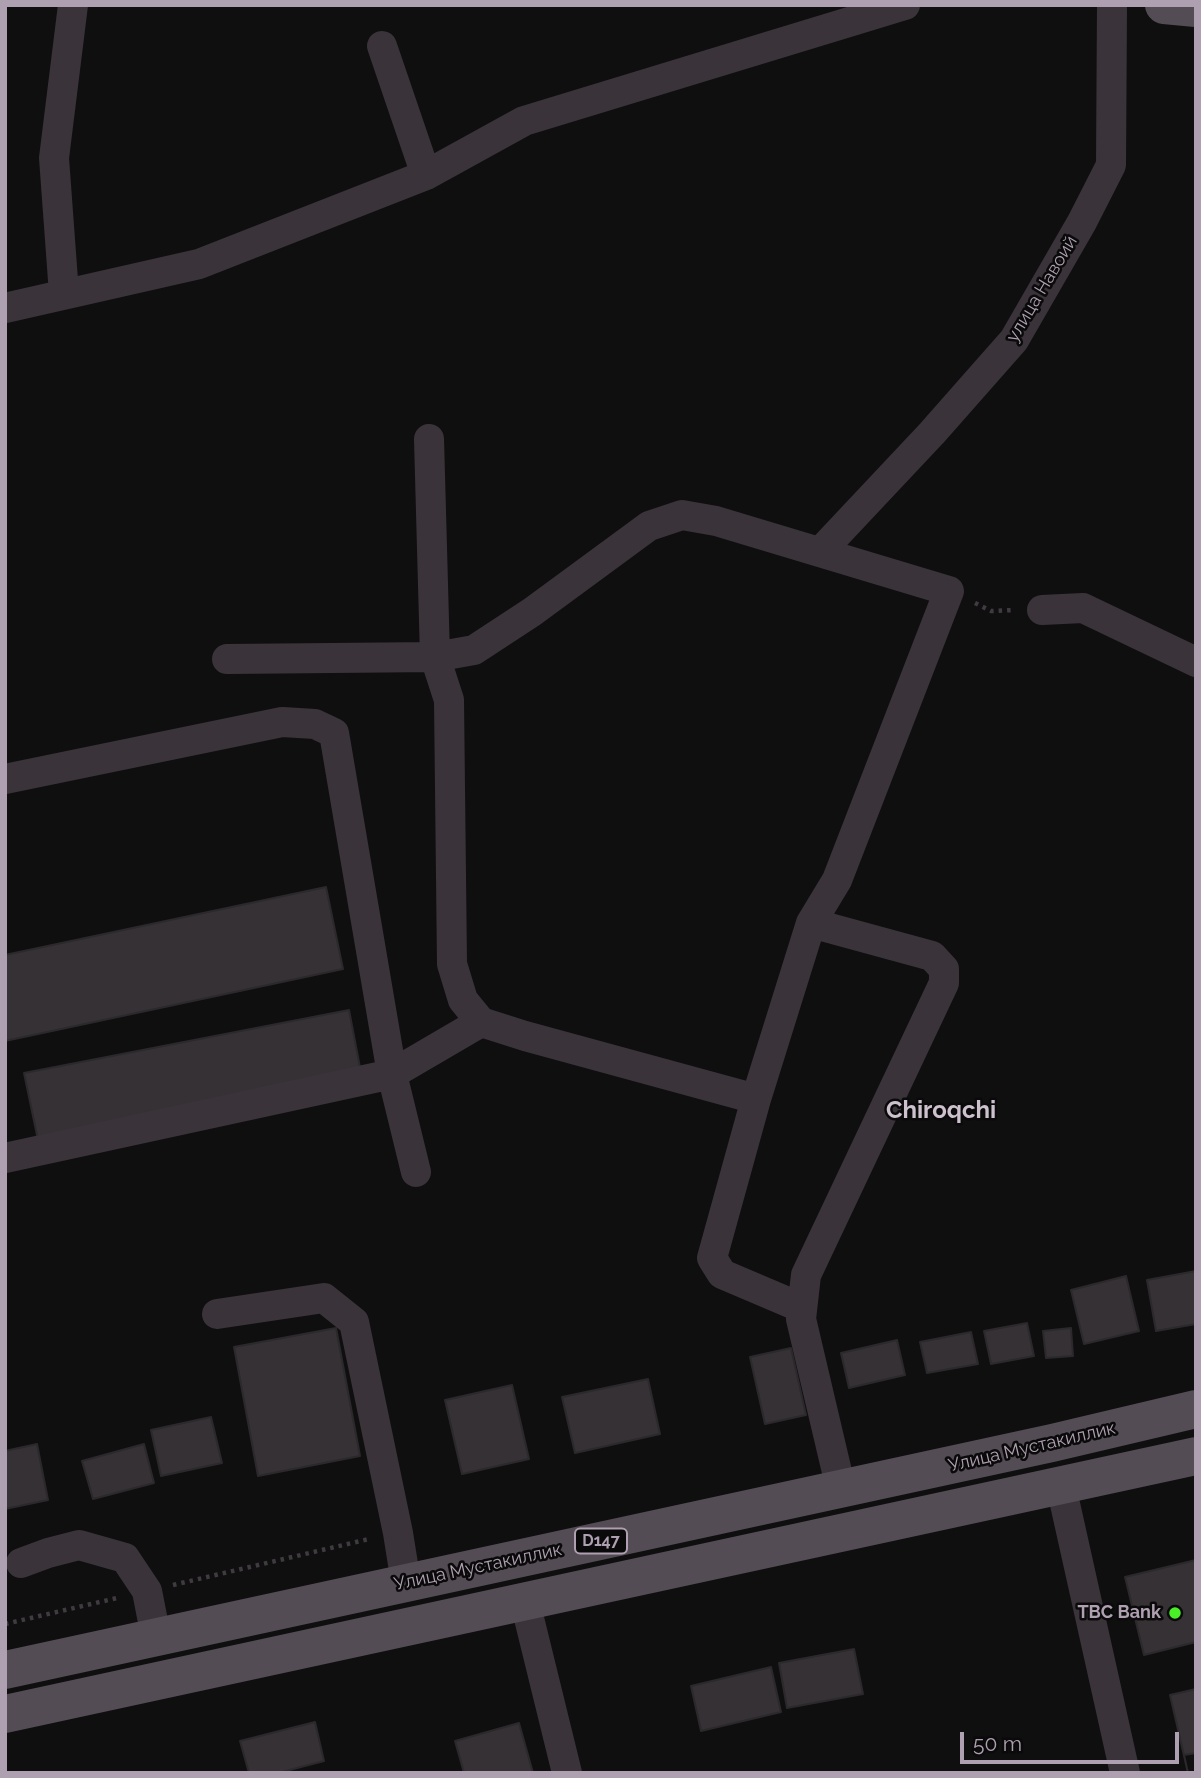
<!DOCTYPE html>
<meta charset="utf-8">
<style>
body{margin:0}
#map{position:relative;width:1201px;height:1778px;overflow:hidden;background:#100f10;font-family:Raleway,sans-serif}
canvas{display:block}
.frame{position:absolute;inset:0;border:7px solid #afa0b1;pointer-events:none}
.scale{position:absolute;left:960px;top:1732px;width:219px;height:32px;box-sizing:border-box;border:4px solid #afa0b1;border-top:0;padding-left:9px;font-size:21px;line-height:24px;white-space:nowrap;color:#afa0b1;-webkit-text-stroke:5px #0b0a0b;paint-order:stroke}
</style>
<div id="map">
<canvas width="1201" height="1778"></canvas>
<div class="frame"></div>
<div class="scale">50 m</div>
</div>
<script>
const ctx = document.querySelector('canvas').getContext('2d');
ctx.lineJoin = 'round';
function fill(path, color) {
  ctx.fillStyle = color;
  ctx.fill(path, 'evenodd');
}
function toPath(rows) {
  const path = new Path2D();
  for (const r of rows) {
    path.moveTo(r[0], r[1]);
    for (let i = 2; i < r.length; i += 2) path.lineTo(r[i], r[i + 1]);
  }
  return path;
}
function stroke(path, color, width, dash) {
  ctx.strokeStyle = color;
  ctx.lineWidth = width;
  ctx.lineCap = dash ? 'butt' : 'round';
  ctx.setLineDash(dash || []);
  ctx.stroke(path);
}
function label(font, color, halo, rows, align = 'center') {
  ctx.font = font + ' Raleway,sans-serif';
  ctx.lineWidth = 5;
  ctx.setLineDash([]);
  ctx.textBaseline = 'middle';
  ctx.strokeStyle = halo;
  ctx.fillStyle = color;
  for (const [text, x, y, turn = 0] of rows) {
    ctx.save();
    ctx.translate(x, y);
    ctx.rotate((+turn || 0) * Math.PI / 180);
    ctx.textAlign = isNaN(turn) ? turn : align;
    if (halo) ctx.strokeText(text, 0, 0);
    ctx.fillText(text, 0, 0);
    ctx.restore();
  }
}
const building = toPath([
 [326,887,343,969,5,1041,5,955,326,887],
 [349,1010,362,1078,38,1140,24,1073,349,1010],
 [1196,1271,1196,1324,1156,1331,1147,1280,1196,1271],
 [1126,1276,1139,1331,1084,1344,1071,1290,1126,1276],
 [1027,1323,1034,1356,991,1364,984,1331,1027,1323],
 [336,1328,360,1456,258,1476,234,1347,336,1328],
 [1071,1328,1073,1356,1046,1358,1043,1331,1071,1328],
 [971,1332,978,1364,927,1373,920,1342,971,1332],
 [897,1340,905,1375,849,1388,841,1353,897,1340],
 [791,1348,806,1415,765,1424,750,1357,791,1348],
 [648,1379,660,1434,575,1453,562,1397,648,1379],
 [512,1385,529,1459,462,1474,445,1400,512,1385],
 [211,1417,222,1463,161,1476,151,1430,211,1417],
 [37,1444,48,1500,5,1509,5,1451,37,1444],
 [144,1444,154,1483,93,1499,82,1461,144,1444],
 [1196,1560,1196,1642,1144,1655,1125,1577,1196,1560],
 [854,1649,863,1694,787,1708,779,1663,854,1649],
 [771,1667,781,1712,701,1731,691,1686,771,1667],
 [1196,1689,1196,1773,1188,1773,1170,1695,1196,1689],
 [315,1722,324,1761,278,1773,249,1773,240,1741,315,1722],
 [519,1723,533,1773,464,1773,455,1741,519,1723],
 [1196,1753,1196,1773,1188,1773,1184,1755,1196,1753]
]);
fill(building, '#353135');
stroke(building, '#2c292c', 2);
stroke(toPath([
 [975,603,991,611,1014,610],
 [173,1585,369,1539],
 [5,1624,117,1598]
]), '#403a41', 4.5, [3.5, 5]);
stroke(toPath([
 [382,46,426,175],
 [64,294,54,158,73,5],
 [5,308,199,264,426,175,524,121,905,5],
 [429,439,435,657,449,700,452,964,463,1000,481,1022,525,1036,756,1099],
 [821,551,932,433,1014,340,1082,222,1111,165,1112,5],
 [1042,610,1083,608,1196,662],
 [227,659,435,657,474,650,532,612,649,526,682,515,716,521,949,591,837,880,811,923,756,1099,712,1258,722,1274,802,1308],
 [5,779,282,722,315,724,334,733,392,1074,416,1172],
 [811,923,932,956,944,969,944,983,806,1275,801,1319,841,1489],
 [5,1158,392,1074,481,1022],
 [217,1314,324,1298,354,1322,398,1533,406,1583],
 [1061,1486,1125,1773],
 [21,1563,48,1553,79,1545,125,1558,147,1591,156,1637],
 [525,1602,567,1773]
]), '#3a343a', 30);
stroke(toPath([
 [1164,5,1196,8],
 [5,1670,1052,1443,1196,1409],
 [5,1714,1196,1456]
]), '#544c54', 38);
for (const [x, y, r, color] of [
 [1175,1613,7,"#4af027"]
]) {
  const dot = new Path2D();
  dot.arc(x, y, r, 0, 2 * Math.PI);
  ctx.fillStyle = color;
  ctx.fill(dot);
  stroke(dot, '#0b0a0b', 2.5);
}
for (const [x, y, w] of [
 [601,1541,52]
]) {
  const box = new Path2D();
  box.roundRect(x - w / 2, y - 12.5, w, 25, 5);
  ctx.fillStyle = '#0b0a0b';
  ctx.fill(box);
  stroke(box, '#afa0b1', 2);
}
label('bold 16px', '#afa0b1', null, [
 ["D147",601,1541]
]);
label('18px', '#afa0b1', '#0b0a0b', [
 ["улица Навоий",1042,289,-59],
 ["Улица Мустакиллик",1032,1447,-13],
 ["Улица Мустакиллик",478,1567,-12]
]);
label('bold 18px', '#afa0b1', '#0b0a0b', [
 ["TBC Bank",1161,1613]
], 'right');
label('bold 24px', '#ccc1cd', '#0b0a0b', [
 ["Chiroqchi",941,1111]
]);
</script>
